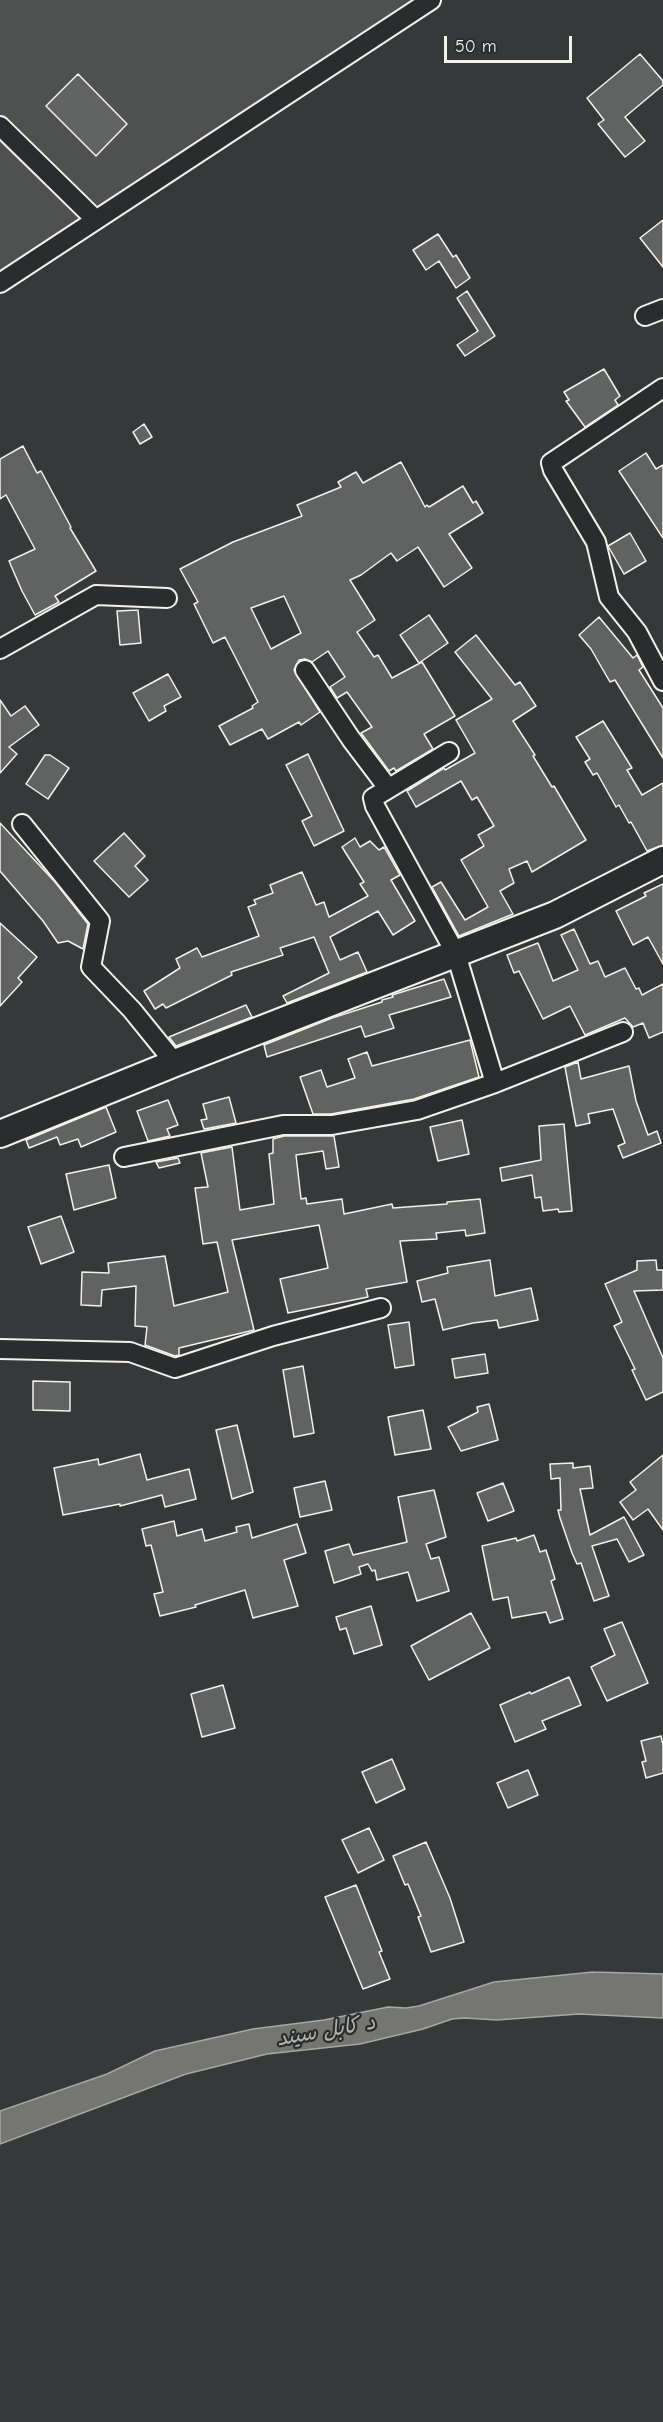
<!DOCTYPE html>
<meta charset="utf-8">
<style>
body{margin:0}
#map{position:relative;width:663px;height:2422px;overflow:hidden;background:#363939;font-family:"Comic Neue",sans-serif}
canvas{display:block}
.scale{position:absolute;left:444px;top:36px;width:128px;height:27px;box-sizing:border-box;border:3px solid #f4f1e8;border-top:0;padding-left:8px;font-size:18px;line-height:21px;white-space:nowrap;color:#f4f1e8;-webkit-text-stroke:4px #2a2d2e;paint-order:stroke}
</style>
<div id="map">
<canvas width="663" height="2422"></canvas>
<div class="scale">50 m</div>
</div>
<script>
const ctx = document.querySelector('canvas').getContext('2d');
ctx.lineJoin = 'round';
function fill(path, color) {
  ctx.fillStyle = color;
  ctx.fill(path, 'evenodd');
}
function toPath(rows) {
  const path = new Path2D();
  for (const r of rows) {
    path.moveTo(r[0], r[1]);
    for (let i = 2; i < r.length; i += 2) path.lineTo(r[i], r[i + 1]);
  }
  return path;
}
function stroke(path, color, width, dash) {
  ctx.strokeStyle = color;
  ctx.lineWidth = width;
  ctx.lineCap = dash ? 'butt' : 'round';
  ctx.setLineDash(dash || []);
  ctx.stroke(path);
}
function label(font, color, halo, rows, align = 'center') {
  ctx.font = font + ' "Comic Neue","Playpen Sans Arabic",sans-serif';
  ctx.lineWidth = 4.5;
  ctx.setLineDash([]);
  ctx.textBaseline = 'middle';
  ctx.strokeStyle = halo;
  ctx.fillStyle = color;
  for (const [text, x, y, turn = 0] of rows) {
    ctx.save();
    ctx.translate(x, y);
    ctx.rotate((+turn || 0) * Math.PI / 180);
    ctx.textAlign = isNaN(turn) ? turn : align;
    if (halo) ctx.strokeText(text, 0, 0);
    ctx.fillText(text, 0, 0);
    ctx.restore();
  }
}
fill(toPath([
 [0,0,431,0,0,283]
]), '#4e514f');
const water = toPath([
 [593,1972,663,1974,663,2018,579,2014,497,2020,464,2018,452,2019,423,2029,360,2044,267,2054,186,2074,0,2144,0,2111,107,2074,155,2051,253,2029,324,2020,388,2007,406,2008,419,2006,494,1982,593,1972]
]);
fill(water, '#757572');
stroke(water, '#a8a7a1', 1.5);
const building = toPath([
 [640,54,663,81,663,85,625,117,645,141,625,157,598,124,604,120,587,98,640,54],
 [78,74,127,124,96,156,46,106,78,74],
 [663,220,663,267,640,238,663,220],
 [438,234,453,257,456,255,470,278,456,288,439,261,426,270,413,250,438,234],
 [467,291,495,336,465,356,457,345,478,331,457,298,467,291],
 [604,369,620,396,615,400,618,405,585,427,566,401,569,400,564,392,604,369],
 [144,424,152,437,140,444,133,432,144,424],
 [23,446,37,473,41,471,71,527,70,528,96,571,55,596,59,602,35,615,22,591,9,561,35,549,6,495,0,499,0,459,23,446],
 [646,453,656,469,663,465,663,538,619,471,646,453],
 [401,462,425,507,427,505,429,507,463,486,473,503,476,501,483,513,449,534,472,568,444,587,418,547,397,561,391,553,361,575,350,580,375,620,357,632,374,657,378,655,392,678,422,662,455,716,424,734,433,749,396,771,394,768,389,771,361,733,372,727,347,692,337,698,330,687,345,677,328,651,312,662,305,659,299,660,294,670,320,712,301,725,299,722,268,739,262,729,230,745,219,726,253,708,252,706,258,702,225,637,213,643,194,604,198,602,180,569,233,542,302,516,297,505,341,487,338,482,356,472,363,483,401,462],
 [284,596,301,633,271,649,251,608,284,596],
 [630,533,646,561,624,574,608,546,630,533],
 [138,610,141,643,120,645,117,611,138,610],
 [429,615,448,643,419,663,400,635,429,615],
 [599,617,633,658,637,655,643,667,639,670,663,708,663,758,615,680,610,682,591,649,579,635,599,617],
 [476,635,515,685,520,682,536,706,513,721,535,755,533,756,552,787,554,786,586,840,532,872,527,861,509,869,514,883,500,891,513,914,459,936,432,887,441,882,465,920,488,907,461,860,484,846,478,835,494,826,477,797,472,800,461,781,416,807,407,791,444,768,445,770,475,753,456,720,492,699,455,652,476,635],
 [168,674,181,697,164,706,166,711,149,721,133,693,168,674],
 [0,700,11,716,25,706,39,725,9,747,17,754,0,773,0,700],
 [603,721,632,768,627,770,642,795,663,783,663,845,647,851,631,822,629,823,619,805,616,807,597,773,593,775,585,762,590,759,576,737,603,721],
 [308,754,344,831,314,846,302,821,312,816,286,765,308,754],
 [45,755,50,755,69,768,48,799,26,784,45,755],
 [0,823,55,882,88,924,83,949,68,941,58,943,43,921,0,871,0,823],
 [124,833,145,856,135,866,148,880,129,897,94,861,124,833],
 [355,838,360,847,370,841,379,850,384,847,400,875,391,880,415,921,393,935,378,911,330,937,340,960,358,952,367,972,287,1003,283,996,329,973,314,937,280,948,283,955,231,972,232,975,166,1008,163,1004,155,1009,144,991,180,968,176,959,197,948,202,957,259,936,248,907,256,904,254,900,273,893,270,885,302,872,316,905,324,902,329,917,368,896,360,884,364,882,342,847,355,838],
 [663,884,663,964,648,937,633,945,616,911,646,896,644,893,663,884],
 [0,923,37,957,18,978,22,982,0,1006,0,923],
 [574,929,590,964,598,961,605,977,625,968,636,989,639,988,642,995,663,984,663,1032,649,1038,643,1023,633,1027,625,1018,585,1035,570,1006,543,1019,519,971,514,973,507,955,538,943,553,981,578,970,561,935,574,929],
 [444,979,451,997,389,1015,394,1028,365,1037,361,1026,267,1057,264,1045,332,1018,382,1002,382,1000,393,997,392,995,444,979],
 [246,1005,252,1017,176,1046,169,1037,246,1005],
 [470,1040,479,1077,414,1099,331,1114,313,1114,300,1077,321,1070,327,1087,355,1078,348,1059,367,1052,372,1066,470,1040],
 [578,1062,581,1079,629,1066,636,1101,648,1135,657,1131,661,1143,623,1158,618,1146,625,1143,613,1109,588,1114,590,1123,576,1126,565,1067,578,1062],
 [229,1097,236,1123,204,1129,201,1120,207,1119,203,1104,229,1097],
 [168,1100,178,1125,167,1129,170,1136,148,1141,137,1111,168,1100],
 [106,1107,116,1132,81,1147,78,1139,60,1145,57,1137,29,1148,26,1140,106,1107],
 [462,1120,469,1154,438,1161,430,1127,462,1120],
 [564,1124,572,1211,559,1212,558,1209,543,1211,541,1197,535,1198,532,1175,502,1181,500,1168,541,1160,539,1126,564,1124],
 [284,1136,334,1136,339,1167,326,1169,323,1151,296,1155,301,1199,306,1198,307,1204,342,1199,344,1214,392,1204,393,1208,447,1204,447,1202,480,1199,485,1233,466,1236,465,1230,436,1233,437,1239,400,1241,407,1282,366,1289,368,1297,288,1313,280,1279,328,1268,319,1225,232,1240,254,1330,179,1348,179,1355,175,1356,145,1345,147,1327,135,1326,136,1286,102,1290,101,1306,81,1305,82,1272,109,1273,108,1263,165,1256,174,1306,228,1292,217,1242,203,1244,195,1188,208,1187,201,1153,232,1147,240,1210,274,1204,269,1154,273,1153,273,1139,284,1136],
 [178,1158,180,1163,159,1168,156,1162,178,1158],
 [109,1165,116,1198,74,1210,66,1174,109,1165],
 [61,1216,74,1252,41,1264,28,1227,61,1216],
 [490,1260,495,1296,531,1288,538,1320,499,1328,497,1320,473,1323,443,1330,435,1299,422,1302,417,1281,448,1273,447,1267,490,1260],
 [656,1260,657,1270,663,1270,663,1290,634,1291,663,1358,663,1392,646,1400,632,1370,635,1369,614,1326,622,1322,605,1284,637,1270,637,1261,656,1260],
 [409,1322,414,1365,395,1368,388,1325,409,1322],
 [485,1354,488,1373,455,1378,452,1359,485,1354],
 [303,1366,314,1433,294,1437,283,1370,303,1366],
 [33,1381,70,1382,70,1411,33,1410,33,1381],
 [489,1404,498,1440,461,1451,448,1427,478,1412,477,1407,489,1404],
 [423,1410,431,1449,395,1455,388,1417,423,1410],
 [237,1425,253,1492,232,1499,216,1430,237,1425],
 [140,1454,147,1480,189,1469,196,1499,165,1507,162,1495,120,1506,120,1504,63,1515,54,1468,98,1459,99,1465,140,1454],
 [663,1455,663,1530,648,1509,633,1520,620,1502,636,1490,630,1482,663,1455],
 [573,1463,573,1468,590,1466,593,1488,580,1489,590,1535,624,1517,644,1555,629,1562,617,1539,592,1546,609,1596,594,1601,581,1563,577,1564,572,1553,560,1518,558,1510,561,1510,560,1478,551,1479,550,1464,573,1463],
 [325,1481,332,1510,300,1517,294,1488,325,1481],
 [503,1483,514,1511,488,1521,477,1493,503,1483],
 [434,1490,446,1537,426,1544,431,1559,439,1557,449,1591,417,1601,408,1572,377,1580,375,1570,372,1571,368,1564,359,1567,361,1574,334,1583,325,1551,349,1544,353,1555,407,1542,398,1497,434,1490],
 [174,1521,177,1536,202,1529,205,1541,237,1532,236,1527,249,1524,252,1538,297,1524,306,1553,284,1560,298,1606,253,1618,245,1590,195,1605,196,1607,160,1616,154,1594,163,1592,151,1545,146,1546,142,1529,174,1521],
 [534,1535,540,1552,546,1550,555,1579,551,1581,563,1619,550,1623,546,1612,512,1618,508,1597,493,1600,482,1546,516,1538,517,1541,534,1535],
 [371,1606,382,1645,354,1654,346,1628,340,1630,336,1617,371,1606],
 [471,1613,490,1648,429,1680,411,1646,471,1613],
 [622,1622,648,1683,607,1701,591,1667,615,1655,604,1629,622,1622],
 [569,1677,581,1705,542,1721,546,1729,515,1742,500,1705,530,1692,531,1694,569,1677],
 [223,1685,235,1728,202,1737,191,1694,223,1685],
 [661,1736,663,1745,663,1773,646,1778,642,1762,646,1761,641,1741,661,1736],
 [392,1759,405,1789,376,1803,362,1772,392,1759],
 [528,1770,538,1795,508,1808,497,1783,528,1770],
 [369,1828,384,1860,358,1873,342,1840,369,1828],
 [426,1842,450,1898,464,1942,431,1952,418,1917,421,1916,408,1884,405,1885,393,1856,426,1842],
 [356,1885,382,1951,379,1952,390,1979,363,1989,325,1897,356,1885]
]);
fill(building, '#616362');
stroke(building, '#f4f1e8', 1.5);
const minor = toPath([
 [0,126,96,220],
 [0,283,431,0],
 [645,316,663,309],
 [663,388,551,463,553,470,596,542,609,597,637,632,663,681],
 [0,649,96,595,167,598],
 [305,670,351,739,388,788],
 [449,752,373,798,375,806,456,954,495,1083],
 [22,824,100,921,91,967,132,1010,175,1063],
 [124,1157,283,1125,332,1125,417,1110,495,1083,623,1032],
 [0,1349,130,1352,175,1368,273,1336,381,1308]
]);
const secondary = toPath([
 [0,1134,175,1063,555,915,663,860]
]);
stroke(minor, '#f4f1e8', 22);
stroke(secondary, '#f4f1e8', 30);
stroke(minor, '#2a2d2e', 18);
stroke(secondary, '#2a2d2e', 26);
label('italic 21px', '#b4b3ad', '#2a2d2e', [
 ["د کابل سيند",326,2031,-10]
]);
</script>
